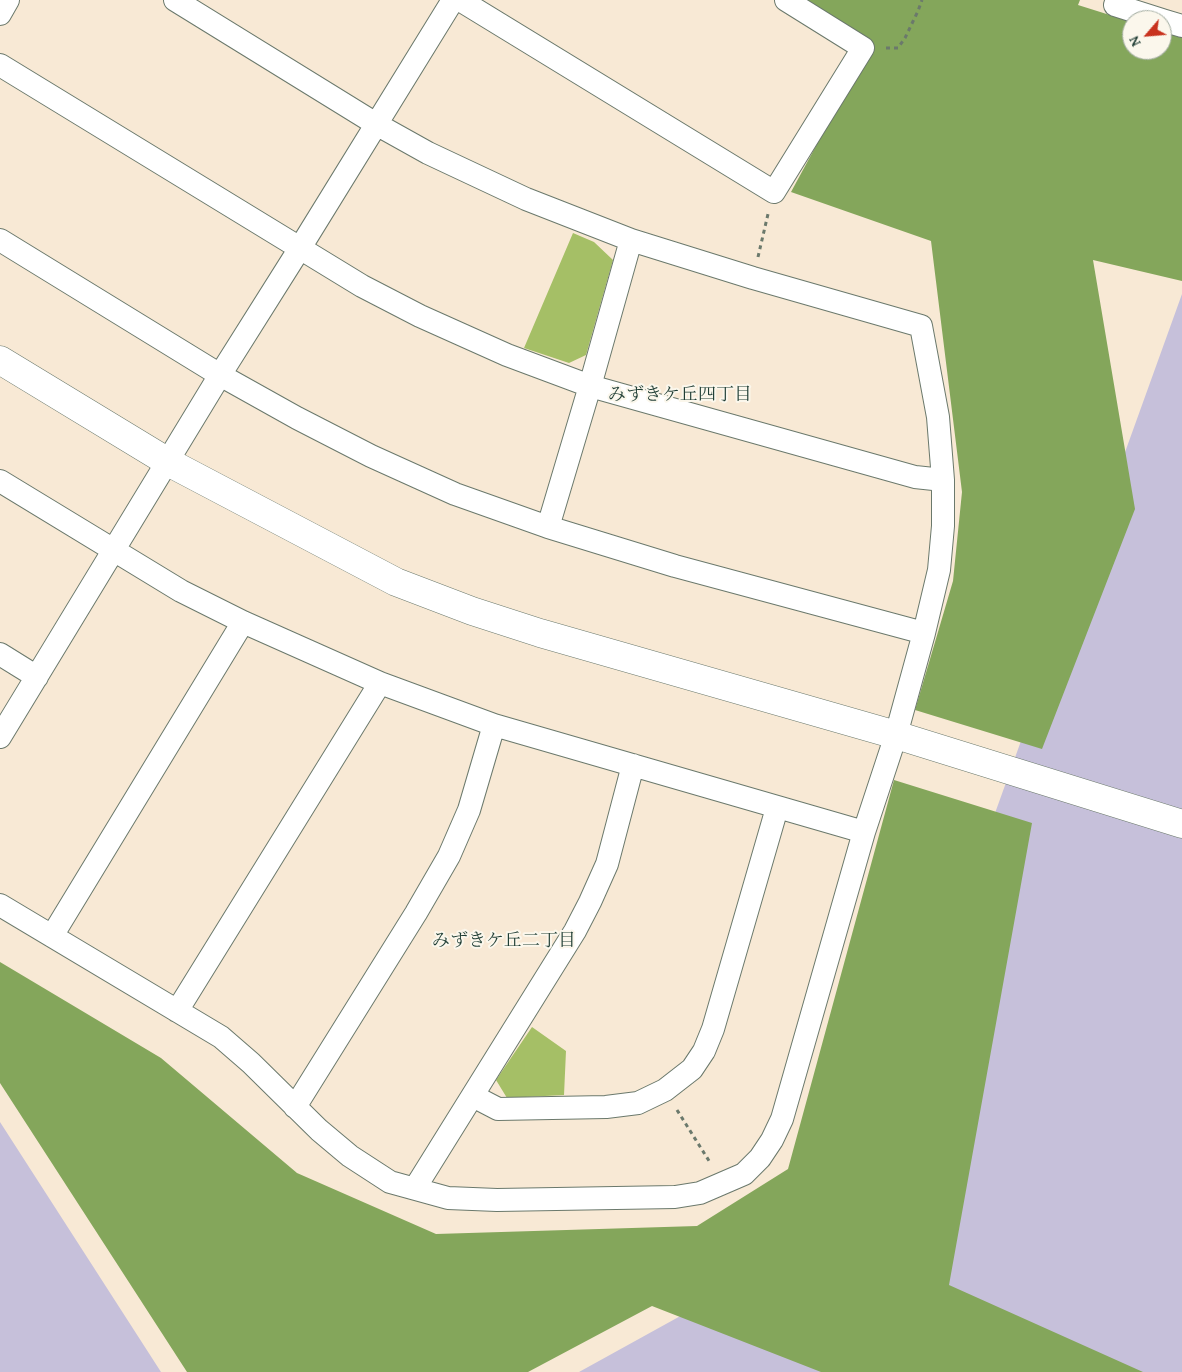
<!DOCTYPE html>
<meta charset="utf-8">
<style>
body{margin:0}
#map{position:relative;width:1182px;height:1372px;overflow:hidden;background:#f8e9d5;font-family:"Gentium Book Plus",serif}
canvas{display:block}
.north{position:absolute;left:1122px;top:10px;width:50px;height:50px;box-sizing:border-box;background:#fbf7ec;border:1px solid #a3ada2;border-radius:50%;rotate:243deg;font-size:14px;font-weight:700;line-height:20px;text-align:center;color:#1f3d34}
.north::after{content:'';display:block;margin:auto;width:18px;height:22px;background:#c8321e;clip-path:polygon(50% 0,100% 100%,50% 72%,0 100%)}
</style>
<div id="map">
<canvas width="1182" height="1372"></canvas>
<div class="north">N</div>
</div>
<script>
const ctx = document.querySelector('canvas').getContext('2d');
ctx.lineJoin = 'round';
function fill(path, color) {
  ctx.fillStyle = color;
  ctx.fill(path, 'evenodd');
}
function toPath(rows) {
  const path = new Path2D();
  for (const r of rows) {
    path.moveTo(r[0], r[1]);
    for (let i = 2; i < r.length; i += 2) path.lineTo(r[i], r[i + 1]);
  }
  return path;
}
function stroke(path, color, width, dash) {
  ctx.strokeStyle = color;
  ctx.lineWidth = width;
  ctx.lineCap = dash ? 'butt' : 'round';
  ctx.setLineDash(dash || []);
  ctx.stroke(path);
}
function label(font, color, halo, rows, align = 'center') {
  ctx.font = font + ' "Gentium Book Plus","Noto Serif JP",serif';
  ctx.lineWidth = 4;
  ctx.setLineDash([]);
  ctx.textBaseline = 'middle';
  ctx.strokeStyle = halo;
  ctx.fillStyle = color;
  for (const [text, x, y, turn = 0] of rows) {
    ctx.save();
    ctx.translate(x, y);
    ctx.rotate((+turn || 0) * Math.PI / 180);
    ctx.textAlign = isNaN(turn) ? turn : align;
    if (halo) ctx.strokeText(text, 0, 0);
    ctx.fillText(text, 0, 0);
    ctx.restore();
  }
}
fill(toPath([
 [1182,294,1182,1372,579,1372,847,1224],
 [0,1122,161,1372,0,1372]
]), '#c6c0da');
fill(toPath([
 [573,233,594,242,613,260,586,355,569,363,524,348],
 [532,1027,566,1051,564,1095,507,1098,496,1080]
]), '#a5bf66');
fill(toPath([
 [801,0,1080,0,1078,5,1132,22,1132,50,1162,50,1162,32,1182,38,1182,281,1093,260,1135,509,1042,749,915,710,953,581,962,492,931,241,791,192,867,52],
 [894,780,1032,823,949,1285,1143,1372,821,1372,652,1306,528,1372,187,1372,0,1083,0,962,161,1058,297,1173,436,1234,697,1226,788,1169]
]), '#84a65b');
const minor = toPath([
 [460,0,774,192,863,48,786,0],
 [1117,0,1115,5,1162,20],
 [0,14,8,0],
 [1162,20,1182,26],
 [0,65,362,286,420,316,507,355,590,386,915,477,943,480],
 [0,240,220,375,297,418,371,456,455,494,548,527,675,566,924,633],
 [0,481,181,591,243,622,380,683,494,725,864,832],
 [548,527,590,386,631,240],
 [0,654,37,677],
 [0,737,220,375,300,248,453,0],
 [0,905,221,1037,251,1063,319,1130,350,1156,390,1182,448,1198,497,1200,675,1197,700,1193,744,1174,760,1158,772,1140,782,1119,864,832,896,735,924,633,939,570,943,526,943,480,938,417,921,326,753,278,631,240,526,199,428,153,376,124,175,0],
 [52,936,243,622],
 [177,1011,380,683],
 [473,1096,498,1109,606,1107,638,1103,665,1090,692,1069,704,1051,713,1029,777,808],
 [295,1107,416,913,449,856,469,810,494,725],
 [415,1188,575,931,590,902,607,864,633,765]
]);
const tertiary = toPath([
 [0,360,168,462,396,582,472,611,540,633,896,735,1182,824]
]);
stroke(minor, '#6b796c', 24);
stroke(tertiary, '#6b796c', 29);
stroke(toPath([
 [886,48,898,48,905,38,918,11,922,0],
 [758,257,768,214],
 [677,1110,711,1164]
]), '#6b796c', 3, [4, 4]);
stroke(minor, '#fff', 22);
stroke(tertiary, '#fff', 28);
label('18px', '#1f3d34', '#fbf7ec', [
 ["みずきケ丘四丁目",680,395],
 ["みずきケ丘二丁目",504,941]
]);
</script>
